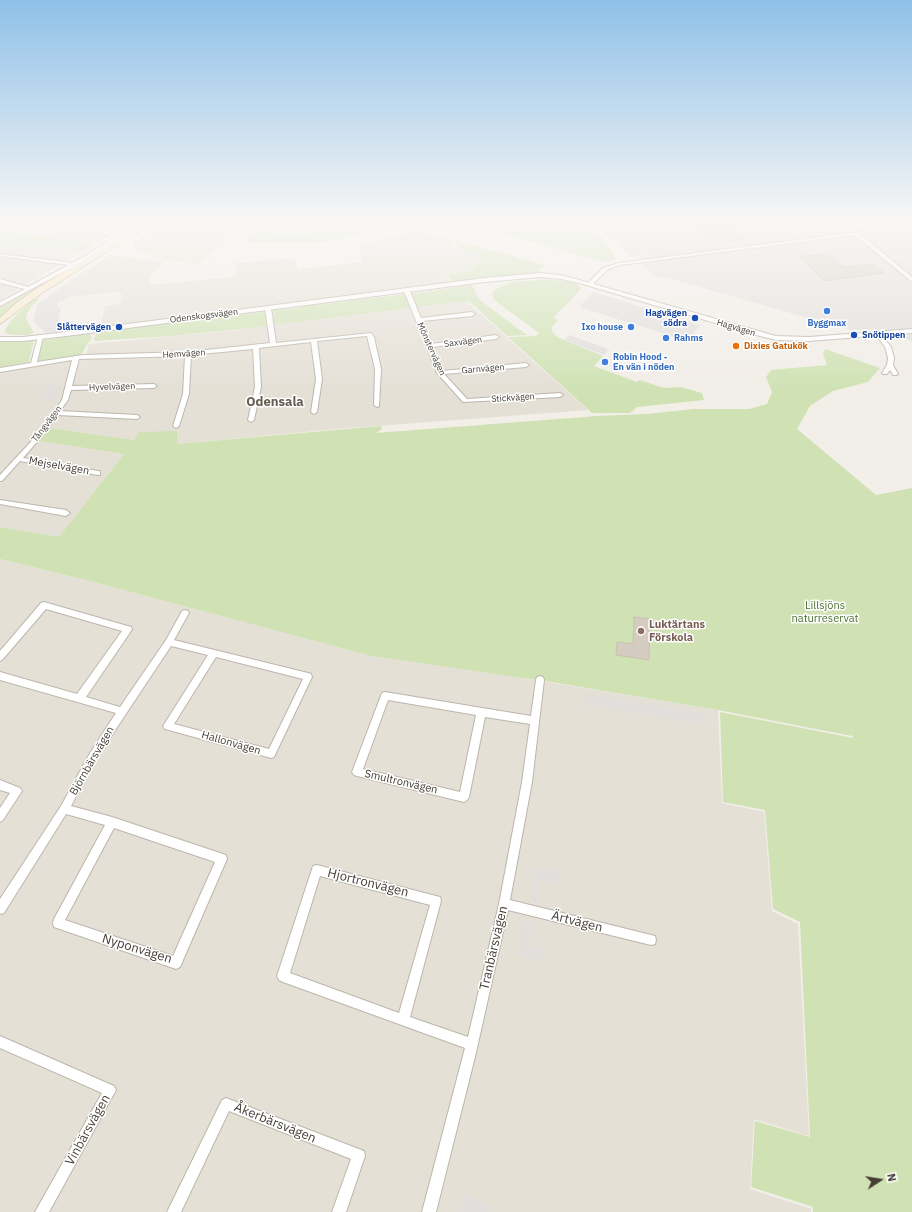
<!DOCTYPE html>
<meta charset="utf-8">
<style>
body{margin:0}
#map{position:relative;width:912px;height:1212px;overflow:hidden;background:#f2eee8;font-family:"IBM Plex Sans",sans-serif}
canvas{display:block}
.north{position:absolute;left:860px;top:1160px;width:40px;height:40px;-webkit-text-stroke:3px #fff;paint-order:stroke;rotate:78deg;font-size:11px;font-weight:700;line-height:16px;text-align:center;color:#443e37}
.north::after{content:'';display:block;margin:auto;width:14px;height:18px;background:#443e37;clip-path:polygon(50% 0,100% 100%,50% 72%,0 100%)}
</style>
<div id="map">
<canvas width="912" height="1212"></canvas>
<div class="north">N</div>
</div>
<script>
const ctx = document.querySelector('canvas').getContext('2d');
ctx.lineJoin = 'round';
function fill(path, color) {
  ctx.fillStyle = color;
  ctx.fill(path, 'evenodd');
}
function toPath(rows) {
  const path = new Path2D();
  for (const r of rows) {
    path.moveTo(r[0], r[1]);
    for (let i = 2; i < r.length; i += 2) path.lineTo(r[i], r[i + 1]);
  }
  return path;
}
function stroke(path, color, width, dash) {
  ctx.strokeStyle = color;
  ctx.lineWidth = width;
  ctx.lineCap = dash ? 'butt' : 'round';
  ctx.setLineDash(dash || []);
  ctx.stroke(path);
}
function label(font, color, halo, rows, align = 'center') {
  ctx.font = font + ' "IBM Plex Sans",sans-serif';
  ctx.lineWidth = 3;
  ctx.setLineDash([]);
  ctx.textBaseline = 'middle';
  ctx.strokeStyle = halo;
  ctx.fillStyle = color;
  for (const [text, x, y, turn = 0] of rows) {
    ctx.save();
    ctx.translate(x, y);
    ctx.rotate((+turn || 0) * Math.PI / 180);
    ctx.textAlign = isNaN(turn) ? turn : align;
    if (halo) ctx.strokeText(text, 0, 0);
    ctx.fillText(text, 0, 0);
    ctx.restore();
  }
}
fill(toPath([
 [33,221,134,221,95,244,12,231],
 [417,231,451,240,459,253,477,252,480,260,471,270,446,274,450,284,100,329,105,306,120,304,122,294,116,292,68,297,78,290,64,285,110,255,165,262,150,275,149,285,235,277,236,263,294,258,298,269,362,262,357,245],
 [0,245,49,248,81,252,0,300],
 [466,301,588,410,336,429,177,444,177,431,134,440,50,428,69,398,79,362,86,355,89,344,208,333],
 [72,361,62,400,39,433,0,475,0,372],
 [39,441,124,454,59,538,0,527,0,484],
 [0,559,86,580,371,656,511,676,718,710,722,803,764,812,772,911,798,924,809,1136,754,1119,750,1189,811,1209,811,1212,0,1212]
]), '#e5e0d6');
fill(toPath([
 [644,221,912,221,912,342,901,336,882,329,851,330,664,277,655,278,637,257,646,255,623,227]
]), '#e1ddd9');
fill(toPath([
 [165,221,249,221,247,226,198,264,163,260,134,248,134,242]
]), '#eae2d3');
fill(toPath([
 [0,221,33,221,13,231,95,244,81,252,49,248,0,245],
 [251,221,426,221,405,226,365,232,319,243,248,243],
 [475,221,644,221,623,227,595,230,617,259,602,262,478,226],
 [456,240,547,266,539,269,541,273,451,283,447,274,471,271,480,261,478,252,459,252],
 [66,269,45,282,43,286,0,319,0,306],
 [551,279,575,283,580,287,581,289,553,318,558,320,552,327,552,331,555,335,559,338,603,356,594,366,637,382,640,380,664,388,680,387,702,393,704,400,637,407,630,413,592,413,508,337,536,336,539,333,494,300,492,294,494,290,511,282],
 [469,285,473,286,478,298,481,301,527,335,507,336,470,302,466,301,274,325,273,310,291,309,307,306,431,291],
 [34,299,39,299,30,308,27,314,26,319,33,331,33,333,29,335,16,335,8,334,4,332,10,321],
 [263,312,265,313,267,326,172,336,94,341,96,333,109,332,133,327],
 [90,333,92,338,86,346,81,356,38,362,43,340],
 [34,340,29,362,0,367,0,341],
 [825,349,880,368,868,382,833,391,810,406,797,429,876,495,912,488,912,1212,813,1212,813,1207,751,1187,755,1121,810,1137,800,922,773,909,765,810,723,802,720,712,853,738,850,723,852,736,718,710,551,682,371,656,86,580,0,559,0,527,59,537,124,454,39,441,50,428,134,440,139,432,177,431,177,444,381,426,382,429,376,433,597,416,646,414,694,409,749,409,767,404,772,392,766,377,771,370,827,365,823,354]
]), '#d0e2b4');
fill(toPath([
 [623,227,647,255,631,257,603,230],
 [851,240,875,260,843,264,821,244],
 [64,285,80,289,63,301,58,301,57,308,61,308,58,322,73,321,73,323,89,322,88,328,46,333,33,321,37,305],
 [593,292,700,325,688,341,582,308,580,306],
 [569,335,608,349,605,355,590,350,565,340],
 [61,385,60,389,57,389,55,397,58,397,56,401,42,400,46,386],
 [585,694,708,714,708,726,584,705],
 [535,868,559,872,557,884,541,880,538,904,531,901],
 [525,919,532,921,528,946,545,951,544,961,519,955],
 [464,1194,493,1208,492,1212,459,1212]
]), '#e1dedc');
stroke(toPath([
 [276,221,270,238,311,238],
 [336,221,353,223]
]), '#aad3e9', 1.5);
const building = toPath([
 [687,221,726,221,746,240,710,244,687,221],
 [828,253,844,267,872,264,884,273,825,281,799,257,828,253],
 [634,617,650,619,649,660,616,655,617,642,633,644,634,617]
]);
fill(building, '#d5ccc1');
stroke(building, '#ccc1b2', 1);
const minor = toPath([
 [47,221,52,221,48,224,54,226,67,226,59,221,64,221,75,226,118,234,140,221,144,221,91,257,0,306,0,302,25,289,0,283,0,279,28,287,68,265,0,256,0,254,59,261,72,263,87,255,115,237,75,228,54,228,44,226,44,223,47,221],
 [912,225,912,227,860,234,912,277,912,282,855,235,620,265,607,270,592,285,587,284,603,268,619,263,912,225],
 [407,289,410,291,421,318,472,312,475,314,472,316,422,321,431,344,496,335,499,337,496,339,433,347,442,371,526,363,529,365,526,367,444,374,467,399,560,393,563,395,560,397,463,402,437,373,404,291,407,289],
 [268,306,271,308,276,343,371,333,374,337,381,369,379,406,377,407,374,405,375,369,367,336,317,341,322,379,317,412,314,414,311,412,316,379,311,342,259,348,261,387,254,420,251,422,248,420,255,387,253,349,191,355,189,394,179,426,176,428,173,426,183,394,185,356,79,359,72,386,154,384,157,386,154,388,71,390,68,400,60,411,137,415,140,417,137,419,58,415,43,435,23,458,98,471,100,471,100,475,98,475,20,461,2,481,0,481,0,475,39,433,62,400,72,360,0,372,0,368,31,363,38,336,43,337,37,362,83,355,188,352,270,343,265,308,268,306],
 [878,332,880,333,891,347,894,358,893,365,898,374,897,375,893,375,890,370,887,374,883,374,882,373,887,365,888,358,885,347,875,334,878,332],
 [0,500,66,510,70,513,66,516,0,504,0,500],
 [44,602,131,627,132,629,131,631,86,697,120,707,166,640,182,611,185,610,188,611,189,613,174,640,308,673,311,674,312,677,274,757,271,758,165,729,163,726,165,723,208,655,171,646,96,759,71,806,112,817,226,855,227,859,180,967,176,969,54,927,53,923,54,919,105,825,66,814,4,913,0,914,0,899,61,806,90,753,116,713,0,680,0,672,77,694,122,631,46,609,3,659,0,661,0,651,41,603,44,602],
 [216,657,303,679,269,749,174,724,216,657],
 [114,828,215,862,173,956,65,920,114,828],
 [540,676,543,677,544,680,532,782,510,900,651,935,655,936,656,940,655,944,651,945,508,910,475,1057,436,1212,422,1212,465,1048,283,982,279,980,277,976,313,866,317,865,436,896,440,897,441,901,410,1017,468,1037,499,904,522,782,530,724,485,717,469,797,467,800,464,802,357,776,354,775,352,772,382,693,385,692,531,716,536,680,537,677,540,676],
 [388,700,476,715,460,792,363,769,388,700],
 [320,876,430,905,399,1013,290,973,320,876],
 [0,780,20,788,22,791,3,820,0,822,0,808,10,793,0,790,0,780],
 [0,1036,114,1086,116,1090,49,1212,35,1212,102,1093,0,1048,0,1036],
 [226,1098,364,1151,365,1156,346,1212,332,1212,351,1159,229,1111,181,1212,167,1212,222,1100,226,1098]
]);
const tertiary = toPath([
 [540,273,561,275,583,281,776,336,809,337,912,329,912,333,809,341,776,340,756,335,579,283,561,279,540,277,485,282,66,336,23,341,0,341,0,337,23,337,66,332,485,278,540,273]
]);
const secondary = toPath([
 [148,221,155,221,42,293,0,324,0,318,15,304,36,289,148,221]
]);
stroke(minor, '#bcb5ab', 2);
stroke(tertiary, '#bcb5ab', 2);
stroke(secondary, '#cdbd9b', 2);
fill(minor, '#fff');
fill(tertiary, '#fff');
fill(secondary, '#f9ebcb');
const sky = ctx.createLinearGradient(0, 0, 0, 390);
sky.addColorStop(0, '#8fc0e8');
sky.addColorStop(0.57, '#f9f7f5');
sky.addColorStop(1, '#f9f7f500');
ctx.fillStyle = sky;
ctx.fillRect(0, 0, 912, 390);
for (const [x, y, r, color] of [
 [827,311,4,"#3f7fe0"],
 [695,318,4,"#1a4fb4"],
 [119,327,4,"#1a4fb4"],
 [631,327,4,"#3f7fe0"],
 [854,335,4,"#1a4fb4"],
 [666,338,4,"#3f7fe0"],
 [736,346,4,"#e8710a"],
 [605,362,4,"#3f7fe0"],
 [641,631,4,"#8d6e63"]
]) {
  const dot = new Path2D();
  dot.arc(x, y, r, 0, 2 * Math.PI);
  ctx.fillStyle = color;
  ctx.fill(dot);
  stroke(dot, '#fff', 1.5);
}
label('bold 9px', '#164399', '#fff', [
 ["Hagvägen",687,313],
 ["södra",687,323],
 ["Slåttervägen",111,327],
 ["Snötippen",862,335,"left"]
], 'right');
label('9px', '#443e37', '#fff', [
 ["Odenskogsvägen",204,316,-7],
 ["Hagvägen",736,328,17],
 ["Saxvägen",463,342,-7],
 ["Mönstervägen",431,349,66],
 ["Hemvägen",184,354,-4],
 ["Garnvägen",483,369,-5],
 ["Hyvelvägen",112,387,-2],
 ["Stickvägen",513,398,-4],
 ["Tångvägen",47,424,-53]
]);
label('bold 9px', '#366cbe', '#fff', [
 ["Byggmax",827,323,"center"],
 ["Ixo house",623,327,"right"],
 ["Rahms",674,338],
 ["Robin Hood -",613,357],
 ["En vän i nöden",613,367]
], 'left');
label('bold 9px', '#c56008', '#fff', [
 ["Dixies Gatukök",744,346]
], 'left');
label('11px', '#443e37', '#fff', [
 ["Mejselvägen",59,466,10],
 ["Hallonvägen",231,743,16],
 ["Björnbärsvägen",92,761,-60],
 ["Smultronvägen",401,782,13]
]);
label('11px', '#4c7030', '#fff', [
 ["Lillsjöns",825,606],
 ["naturreservat",825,619]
]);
label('bold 11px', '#785e54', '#fff', [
 ["Luktärtans",649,625],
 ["Förskola",649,638]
], 'left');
label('bold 13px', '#665c4f', '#fff', [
 ["Odensala",275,402]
]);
label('13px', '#443e37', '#fff', [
 ["Hjortronvägen",368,883,14],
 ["Ärtvägen",577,922,14],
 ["Tranbärsvägen",494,948,-77],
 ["Nyponvägen",137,949,17],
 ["Åkerbärsvägen",275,1123,22],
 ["Vinbärsvägen",88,1130,-61]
]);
</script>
